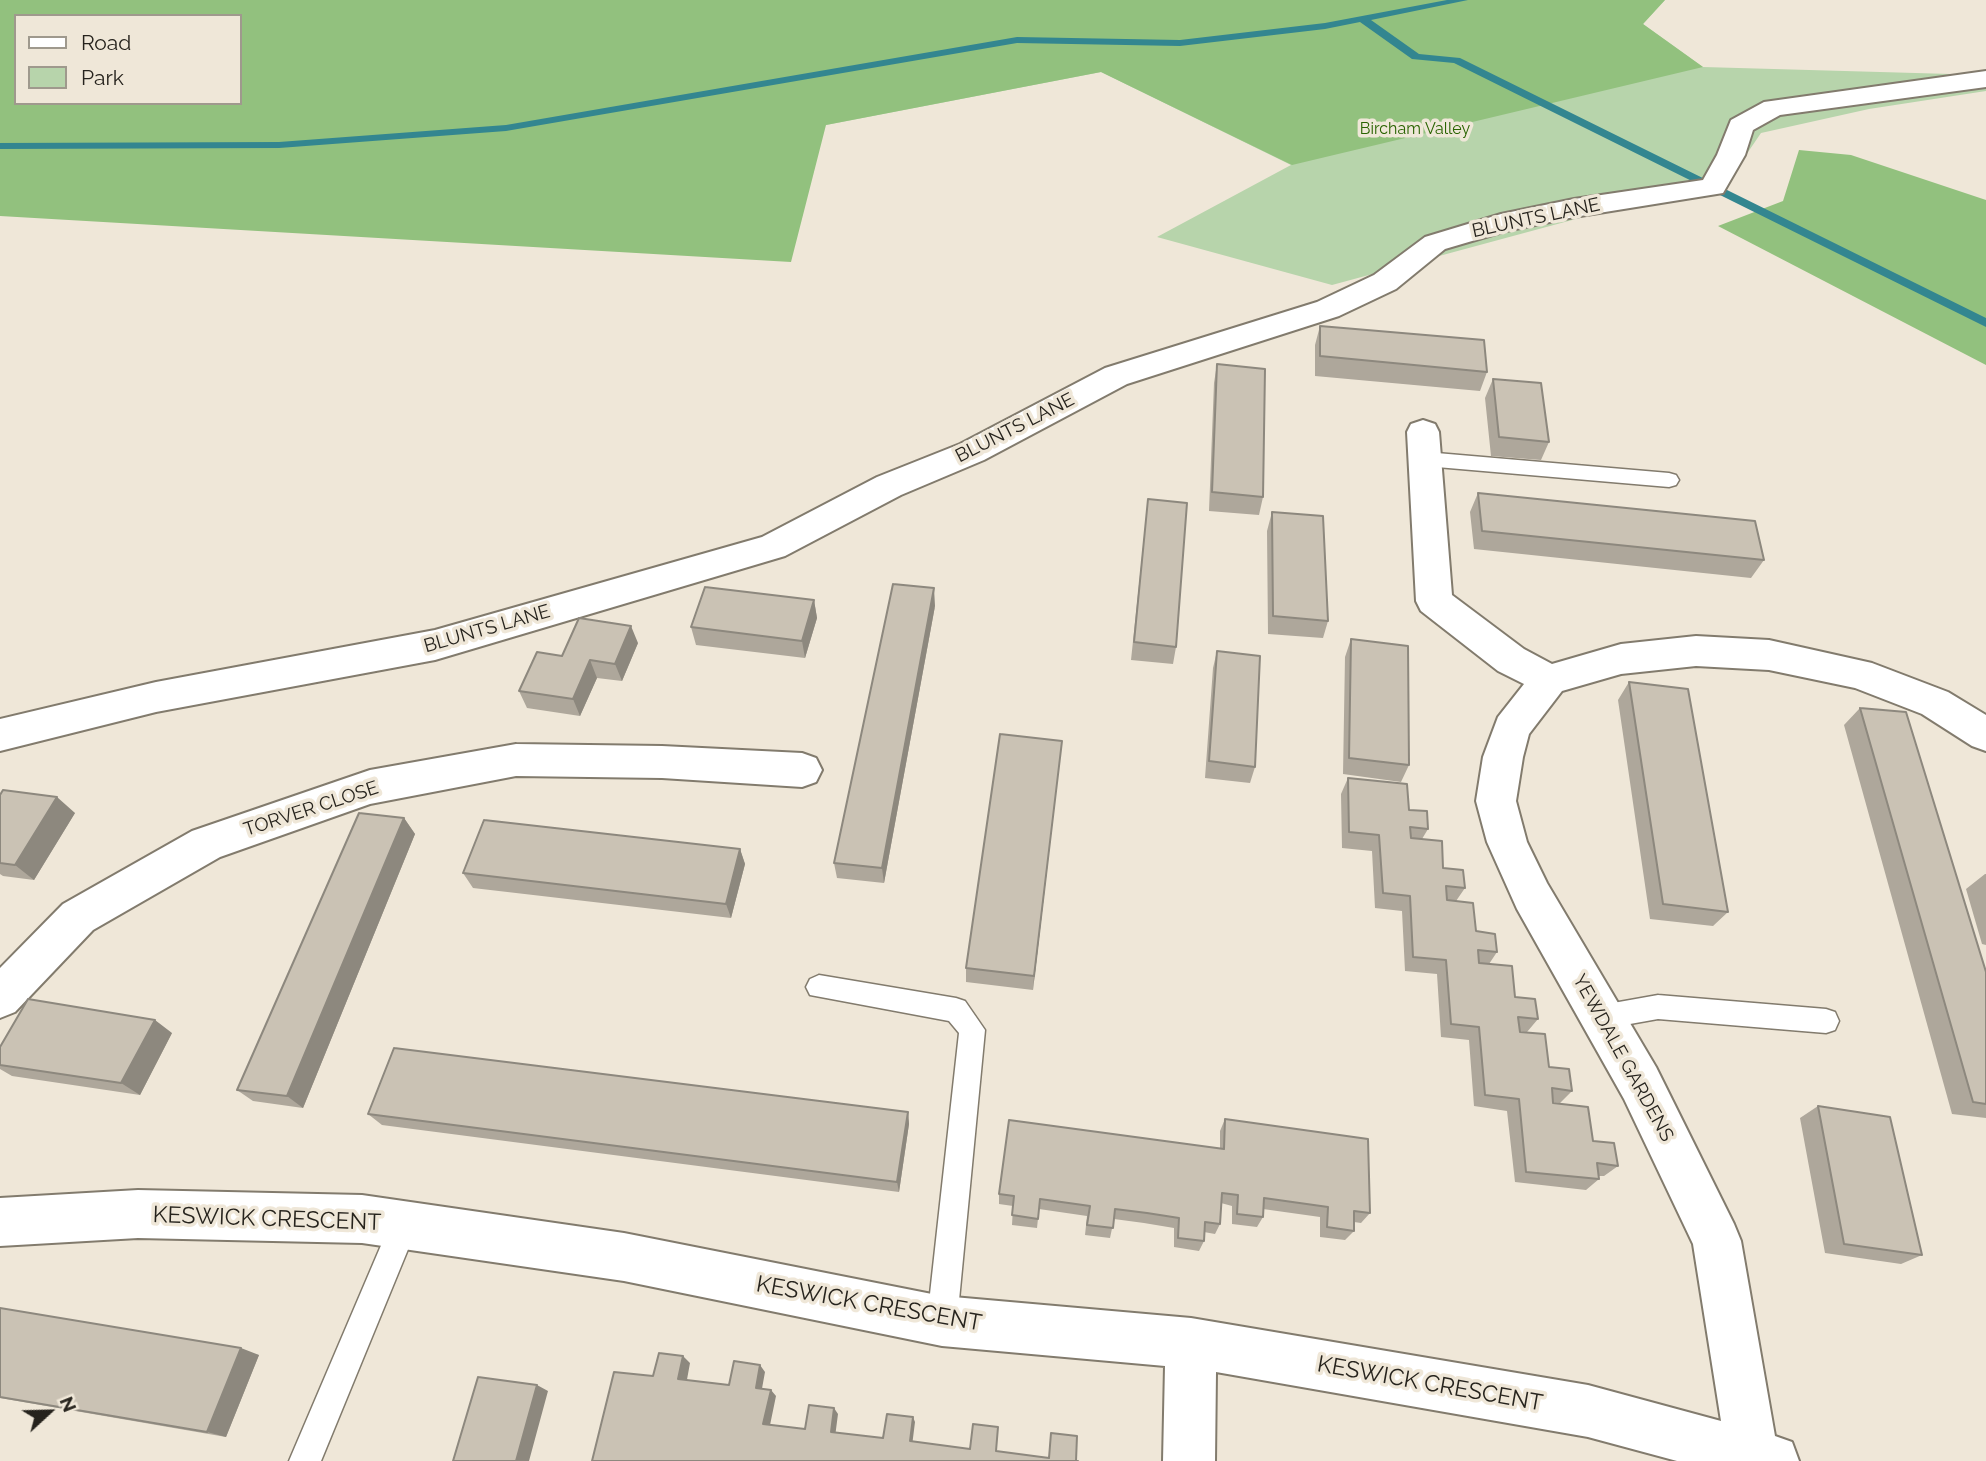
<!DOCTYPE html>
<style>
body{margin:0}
#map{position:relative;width:1986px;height:1461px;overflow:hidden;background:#efe7d8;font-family:Raleway,sans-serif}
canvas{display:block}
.legend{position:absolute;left:14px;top:14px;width:228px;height:91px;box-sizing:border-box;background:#efe7d8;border:2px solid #9f998d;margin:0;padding:9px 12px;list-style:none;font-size:21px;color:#26231d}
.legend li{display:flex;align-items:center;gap:14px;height:35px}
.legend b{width:35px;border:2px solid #9f998d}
.north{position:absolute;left:14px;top:1377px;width:70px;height:70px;-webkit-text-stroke:5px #efe7d8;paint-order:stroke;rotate:68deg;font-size:19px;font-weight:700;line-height:28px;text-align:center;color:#26231d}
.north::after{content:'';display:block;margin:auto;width:24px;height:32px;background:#26231d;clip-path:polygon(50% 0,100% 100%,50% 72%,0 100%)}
</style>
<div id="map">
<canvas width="1986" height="1461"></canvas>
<ul class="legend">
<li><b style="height:9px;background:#fff"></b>Road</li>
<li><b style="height:19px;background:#b7d4ab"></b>Park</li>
</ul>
<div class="north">N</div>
</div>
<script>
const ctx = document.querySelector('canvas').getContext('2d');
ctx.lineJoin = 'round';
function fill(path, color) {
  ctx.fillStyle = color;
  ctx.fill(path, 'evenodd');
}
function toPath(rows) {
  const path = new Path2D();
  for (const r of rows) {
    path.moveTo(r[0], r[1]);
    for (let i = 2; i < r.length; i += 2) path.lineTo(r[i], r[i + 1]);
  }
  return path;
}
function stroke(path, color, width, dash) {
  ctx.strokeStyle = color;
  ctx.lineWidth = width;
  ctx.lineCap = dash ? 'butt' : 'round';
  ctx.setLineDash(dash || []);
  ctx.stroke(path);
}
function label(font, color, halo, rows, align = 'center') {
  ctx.font = font + ' Raleway,sans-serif';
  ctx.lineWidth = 7;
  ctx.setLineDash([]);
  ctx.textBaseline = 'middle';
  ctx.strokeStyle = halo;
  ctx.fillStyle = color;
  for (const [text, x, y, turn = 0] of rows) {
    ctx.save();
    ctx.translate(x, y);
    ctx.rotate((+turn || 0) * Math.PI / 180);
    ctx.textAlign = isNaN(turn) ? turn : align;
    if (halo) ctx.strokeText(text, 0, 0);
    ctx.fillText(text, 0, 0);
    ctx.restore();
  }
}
fill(toPath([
 [729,0,1665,0,1643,24,1703,67,1986,75,1986,91,1869,109,1761,133,1731,177,1332,285,1157,237,1291,165,1101,72,826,125]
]), '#b7d4ab');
fill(toPath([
 [0,0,1665,0,1643,24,1703,67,1292,165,1101,72,826,125,791,262,0,216],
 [16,16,240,16,240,103,16,103],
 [1799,150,1851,155,1986,200,1986,365,1718,226,1783,201]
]), '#92c17e');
fill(toPath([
 [1447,0,1468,0,1371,20,1419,54,1460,58,1986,318,1986,327,1454,63,1412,59,1360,22,1325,29,1180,46,1017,43,506,131,279,148,0,149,0,143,279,142,506,125,1017,37,1180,40,1325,23,1447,0]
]), '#338690');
const service = toPath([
 [1425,452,1669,473,1676,475,1679,480,1676,485,1669,487,1425,466,1418,464,1415,459,1418,454,1425,452],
 [819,975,956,998,965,1001,985,1030,957,1321,952,1331,942,1336,932,1331,927,1321,959,1033,949,1021,810,995,806,987,810,979,819,975],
 [1658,995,1826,1009,1835,1012,1839,1021,1835,1030,1826,1033,1658,1019,1602,1029,1593,1026,1589,1017,1593,1008,1602,1005,1658,995],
 [404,1211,414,1215,418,1225,321,1461,289,1461,394,1215,404,1211]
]);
const minor = toPath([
 [1986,71,1986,87,1780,115,1753,130,1745,155,1723,193,1574,217,1506,231,1445,249,1396,289,1339,316,1127,384,984,460,901,495,785,556,435,660,156,712,0,751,0,719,156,682,435,630,762,537,877,477,960,444,1105,368,1317,302,1374,275,1425,237,1501,214,1574,199,1703,180,1717,155,1731,120,1764,102,1986,71],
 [1423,420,1435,424,1439,432,1452,595,1524,649,1552,664,1621,644,1696,636,1769,640,1872,663,1948,692,1986,715,1986,751,1972,746,1922,714,1855,688,1769,670,1696,666,1621,674,1562,691,1529,734,1523,757,1516,801,1527,842,1547,883,1656,1067,1734,1224,1741,1241,1775,1436,1792,1442,1799,1461,1677,1461,1588,1437,1216,1372,1215,1461,1163,1461,1165,1366,942,1346,624,1281,362,1243,138,1238,0,1246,0,1198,138,1190,362,1195,624,1233,942,1296,1191,1318,1588,1385,1721,1421,1693,1244,1624,1099,1517,909,1487,842,1476,801,1483,757,1498,717,1524,684,1498,671,1421,611,1416,601,1407,432,1411,424,1423,420],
 [516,744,662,746,802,753,816,758,822,770,816,782,802,787,662,778,516,776,370,804,220,857,93,930,15,1012,0,1018,0,968,63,904,192,831,370,770,516,744]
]);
stroke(service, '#827b6d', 3);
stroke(minor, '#827b6d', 4);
fill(service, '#fff');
fill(minor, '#fff');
fill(toPath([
 [1320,326,1487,372,1480,391,1315,376,1315,345],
 [1217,364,1263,497,1259,515,1209,511,1214,383],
 [1493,379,1549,442,1541,460,1491,456,1485,398],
 [1478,493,1764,560,1751,578,1474,549,1470,512],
 [1148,499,1176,647,1173,664,1131,660],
 [1272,512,1328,621,1323,638,1268,634,1267,531],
 [814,600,817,618,805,658,696,645,691,627],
 [935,606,884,883,837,878,834,863],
 [1351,639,1409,765,1401,782,1343,774,1345,657],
 [638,643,622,681,597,678,580,716,527,708,519,691,562,656],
 [1217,651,1255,767,1250,783,1205,778,1213,668],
 [1629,682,1728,912,1713,926,1650,919,1618,700],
 [1860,708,1986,972,1986,1118,1952,1114,1844,725],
 [1062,741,1033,990,966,982,966,968],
 [1348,778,1409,810,1428,829,1422,839,1443,868,1465,888,1456,901,1476,931,1497,952,1489,964,1515,997,1538,1019,1527,1032,1520,1031,1549,1067,1572,1091,1560,1103,1553,1102,1553,1103,1618,1166,1604,1176,1599,1176,1599,1179,1586,1190,1515,1182,1507,1111,1474,1106,1469,1040,1441,1037,1437,974,1405,971,1402,911,1375,908,1372,851,1342,848,1341,794],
 [0,795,75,813,34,880,3,876,0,874],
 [404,818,415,834,303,1108,253,1101,237,1090],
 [740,849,745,864,731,918,473,888,463,873],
 [1985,874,1986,874,1986,945,1982,944,1966,889],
 [172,1033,140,1095,12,1076,0,1069,0,1047],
 [1818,1106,1922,1255,1901,1264,1825,1253,1800,1118],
 [908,1112,909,1124,899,1192,382,1125,368,1114],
 [1225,1119,1370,1213,1361,1223,1354,1222,1354,1231,1345,1240,1320,1237,1320,1217,1263,1209,1263,1217,1257,1227,1232,1224,1232,1206,1221,1203,1220,1224,1215,1234,1204,1232,1204,1241,1199,1251,1174,1247,1174,1228,1144,1223,1114,1219,1110,1238,1085,1235,1087,1216,1039,1209,1037,1228,1012,1225,1013,1206,999,1204,999,1194,1220,1149,1220,1131],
 [0,1308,259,1355,226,1437,0,1398]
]), '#aea79b');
fill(toPath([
 [934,588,935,606,884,883,882,868],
 [814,600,817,618,805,658,802,641],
 [631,626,638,643,622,681,615,664],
 [590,660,597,678,580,716,573,699],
 [1062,741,1060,757,1033,990,1034,976],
 [57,797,75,813,34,880,15,865],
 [404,818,415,834,303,1108,287,1096],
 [740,849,745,864,731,918,726,904],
 [155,1020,172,1033,140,1095,121,1083],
 [908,1112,909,1124,899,1192,897,1182],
 [241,1348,259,1355,226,1437,207,1432],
 [683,1356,690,1363,686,1385,678,1379],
 [760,1365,765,1372,761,1394,756,1388],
 [537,1385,548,1391,529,1461,516,1461],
 [771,1390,776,1396,769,1430,763,1424],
 [834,1408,838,1414,835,1437,831,1432],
 [913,1417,915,1422,912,1446,910,1441]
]), '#8d887e');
const building = toPath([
 [1320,326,1484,340,1487,372,1320,356,1320,326],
 [1217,364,1265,369,1263,497,1212,492,1217,364],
 [1493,379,1541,383,1549,442,1499,437,1493,379],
 [1478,493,1755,521,1764,560,1482,531,1478,493],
 [1148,499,1187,503,1176,647,1134,642,1148,499],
 [1272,512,1323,516,1328,621,1273,616,1272,512],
 [893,584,934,588,882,868,834,863,893,584],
 [705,587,814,600,802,641,691,627,705,587],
 [579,618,631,626,615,664,590,660,573,699,519,691,537,652,562,656,579,618],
 [1351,639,1408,646,1409,765,1349,758,1351,639],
 [1217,651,1260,656,1255,767,1209,761,1217,651],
 [1629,682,1688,689,1728,912,1663,904,1629,682],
 [1860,708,1906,712,1986,972,1986,1104,1973,1102,1860,708],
 [1000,734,1062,741,1034,976,966,968,1000,734],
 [1348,778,1407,784,1409,810,1427,811,1428,829,1410,827,1411,838,1442,841,1443,868,1463,870,1465,888,1446,886,1447,900,1473,903,1476,931,1495,934,1497,952,1478,950,1479,963,1512,966,1515,997,1535,999,1538,1019,1518,1017,1520,1032,1545,1034,1549,1067,1569,1069,1572,1091,1552,1088,1553,1103,1588,1107,1593,1141,1614,1143,1618,1166,1597,1163,1599,1179,1526,1172,1519,1099,1485,1095,1479,1027,1451,1024,1446,960,1413,957,1410,896,1383,893,1379,835,1349,832,1348,778],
 [3,790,57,797,15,865,0,863,0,795,3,790],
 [359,813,404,818,287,1096,237,1090,359,813],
 [484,820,740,849,726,904,463,873,484,820],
 [28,999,155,1020,121,1083,0,1065,0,1047,28,999],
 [394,1048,908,1112,897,1182,368,1114,394,1048],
 [1818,1106,1890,1117,1922,1255,1844,1244,1818,1106],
 [1225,1119,1368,1139,1370,1213,1354,1211,1354,1231,1327,1227,1328,1207,1264,1198,1263,1217,1237,1214,1238,1195,1222,1193,1220,1224,1205,1222,1204,1241,1178,1238,1179,1218,1147,1213,1115,1209,1113,1228,1087,1225,1090,1206,1040,1199,1038,1219,1012,1215,1014,1196,999,1194,1009,1120,1224,1149,1225,1119],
 [0,1308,241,1348,207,1432,0,1397,0,1308],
 [659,1353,683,1356,678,1379,729,1385,734,1361,760,1365,756,1388,771,1390,763,1424,805,1429,809,1405,834,1408,831,1432,883,1438,887,1414,913,1417,910,1441,970,1449,973,1424,998,1427,996,1451,1049,1458,1051,1433,1077,1436,1076,1461,1078,1461,592,1461,614,1372,653,1376,659,1353],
 [478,1377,537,1385,516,1461,453,1461,478,1377]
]);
fill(building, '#cac2b4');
stroke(building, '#8d887e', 2);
label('16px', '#296300', '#efe7d8', [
 ["Bircham Valley",1415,129]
]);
label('19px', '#26231d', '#efe7d8', [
 ["BLUNTS LANE",1536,218,-12],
 ["BLUNTS LANE",1015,428,-27],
 ["BLUNTS LANE",487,629,-16],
 ["TORVER CLOSE",311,809,-18],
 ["YEWDALE GARDENS",1623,1058,61]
]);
label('23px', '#26231d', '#efe7d8', [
 ["KESWICK CRESCENT",267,1219,2],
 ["KESWICK CRESCENT",869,1304,10],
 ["KESWICK CRESCENT",1430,1384,10]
]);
</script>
